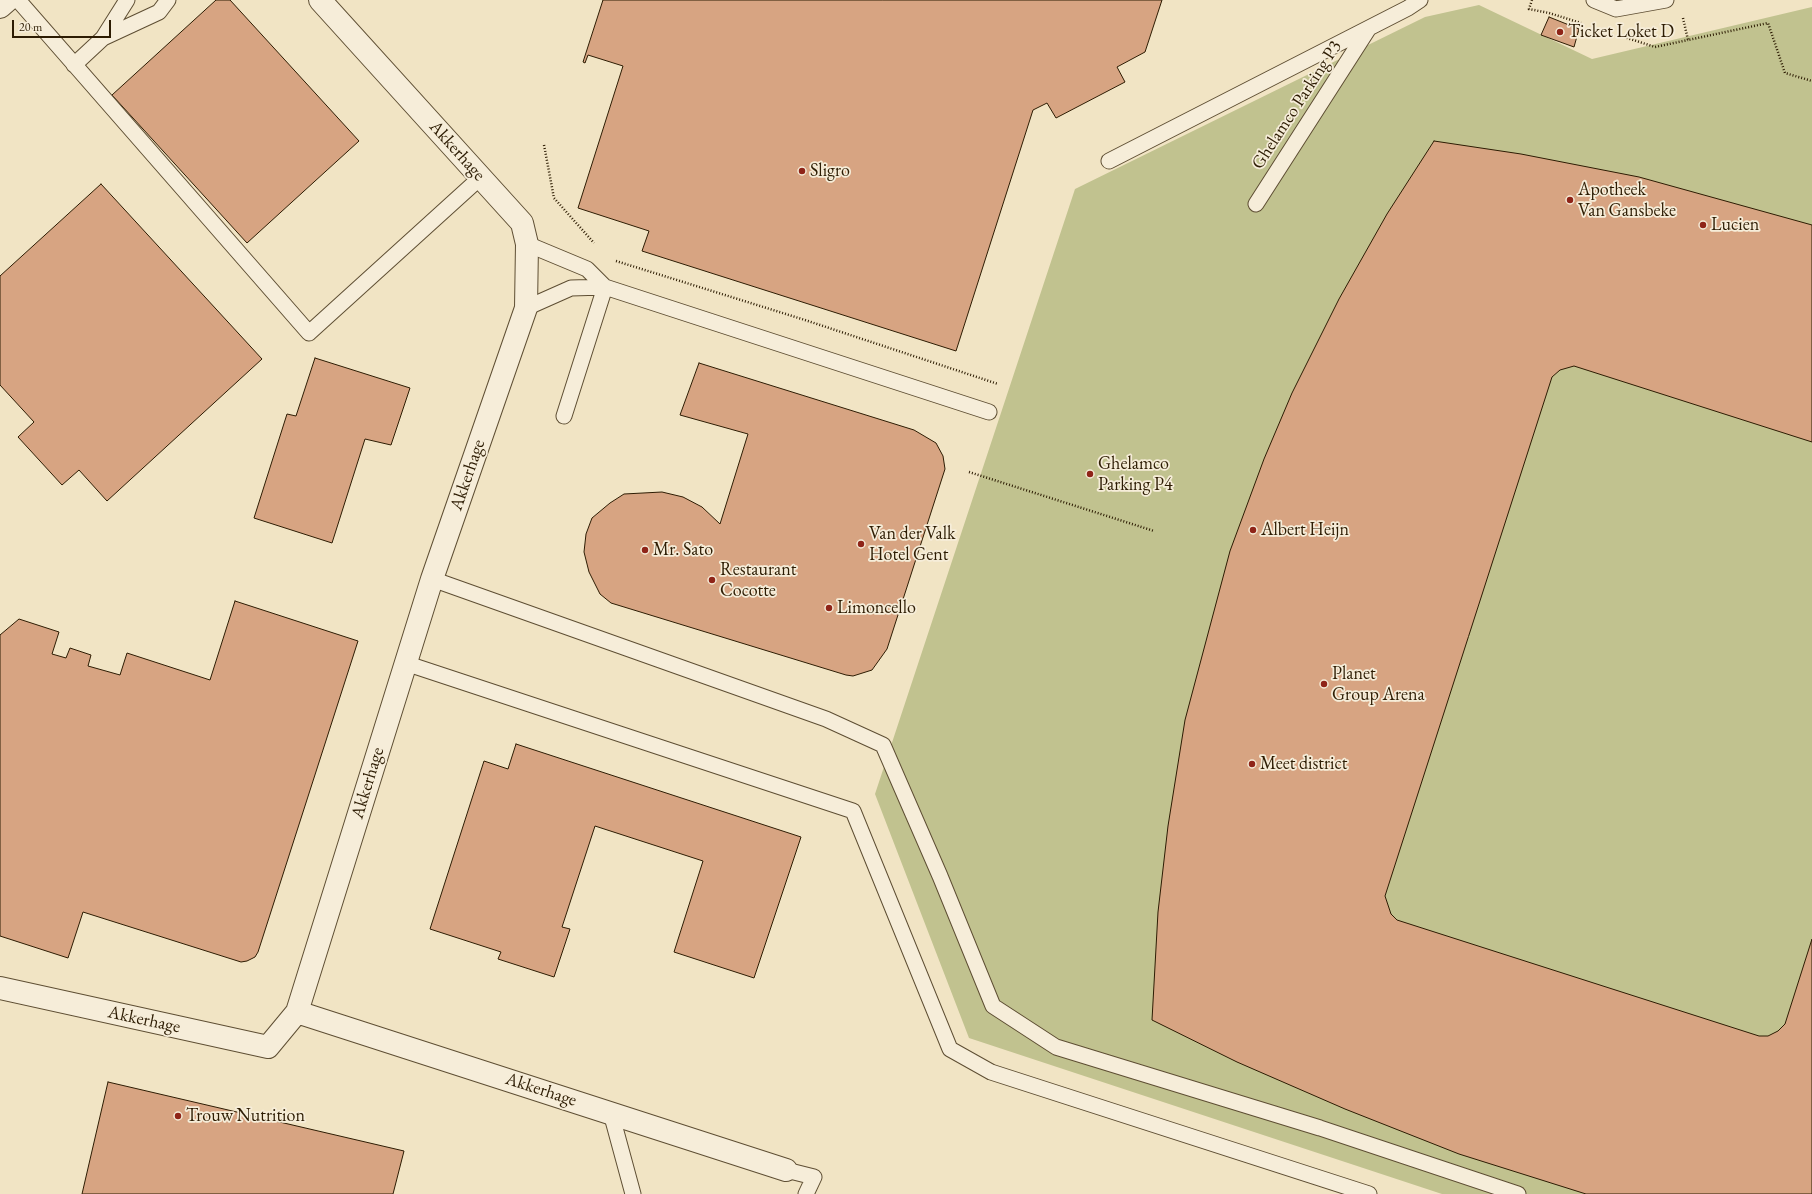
<!DOCTYPE html>
<style>
body{margin:0}
#map{position:relative;width:1812px;height:1194px;overflow:hidden;background:#f1e4c4;font-family:"EB Garamond",serif}
canvas{display:block}
.scale{position:absolute;left:12px;top:20px;width:99px;height:18px;box-sizing:border-box;border:2px solid #2d1c03;border-top:0;padding-left:5px;font-size:12px;line-height:14px;white-space:nowrap;color:#2d1c03;-webkit-text-stroke:3px #f6edd9;paint-order:stroke}
</style>
<div id="map">
<canvas width="1812" height="1194"></canvas>
<div class="scale">20 m</div>
</div>
<script>
const ctx = document.querySelector('canvas').getContext('2d');
ctx.lineJoin = 'round';
function fill(path, color) {
  ctx.fillStyle = color;
  ctx.fill(path, 'evenodd');
}
function toPath(rows) {
  const path = new Path2D();
  for (const r of rows) {
    path.moveTo(r[0], r[1]);
    for (let i = 2; i < r.length; i += 2) path.lineTo(r[i], r[i + 1]);
  }
  return path;
}
function stroke(path, color, width, dash) {
  ctx.strokeStyle = color;
  ctx.lineWidth = width;
  ctx.lineCap = dash ? 'butt' : 'round';
  ctx.setLineDash(dash || []);
  ctx.stroke(path);
}
function label(font, color, halo, rows, align = 'center') {
  ctx.font = font + ' "EB Garamond",serif';
  ctx.lineWidth = 3.5;
  ctx.setLineDash([]);
  ctx.textBaseline = 'middle';
  ctx.strokeStyle = halo;
  ctx.fillStyle = color;
  for (const [text, x, y, turn = 0] of rows) {
    ctx.save();
    ctx.translate(x, y);
    ctx.rotate((+turn || 0) * Math.PI / 180);
    ctx.textAlign = isNaN(turn) ? turn : align;
    if (halo) ctx.strokeText(text, 0, 0);
    ctx.fillText(text, 0, 0);
    ctx.restore();
  }
}
fill(toPath([
 [1479,5,1592,59,1812,7,1812,1194,1442,1194,969,1038,875,794,1075,189,1425,17]
]), '#c1c28f');
const building = toPath([
 [216,0,230,0,359,141,247,243,112,95,216,0],
 [603,0,1162,0,1145,52,1117,67,1125,82,1056,118,1047,103,1033,110,956,351,642,251,649,231,578,208,623,66,588,55,585,63,583,62,603,0],
 [1549,17,1579,29,1574,47,1541,35,1549,17],
 [1434,141,1521,154,1639,177,1812,225,1812,442,1574,366,1560,370,1552,377,1385,896,1391,914,1397,920,1759,1036,1768,1036,1778,1031,1785,1024,1812,939,1812,1194,1586,1194,1459,1154,1345,1109,1237,1062,1152,1020,1158,912,1168,826,1185,720,1230,551,1264,459,1292,393,1339,299,1387,214,1434,141],
 [101,184,262,359,107,501,79,470,62,485,18,437,34,422,0,385,0,276,101,184],
 [315,358,410,388,391,445,365,439,332,543,254,518,287,414,296,416,315,358],
 [699,363,914,430,936,443,943,456,945,469,887,649,872,670,853,676,846,675,611,603,600,594,589,572,584,552,586,534,592,518,610,503,624,494,662,492,683,497,702,507,720,524,748,434,680,415,699,363],
 [235,601,358,641,258,952,255,957,247,961,241,962,83,912,68,958,0,936,0,635,19,619,59,632,52,654,66,658,70,648,91,655,88,666,120,675,127,653,210,680,235,601],
 [516,744,801,837,754,978,674,952,703,861,595,826,562,927,570,929,554,977,498,959,501,952,430,929,484,761,508,769,516,744],
 [108,1082,404,1151,393,1194,82,1194,108,1082]
]);
fill(building, '#d7a482');
stroke(building, '#2d1c03', 1);
const service = toPath([
 [18,0,309,333,481,177],
 [1594,0,1616,9,1666,0],
 [103,38,127,0],
 [74,65,103,38,159,12,168,0],
 [1109,161,1408,8,1420,0],
 [1256,204,1369,28],
 [527,244,587,269,605,287],
 [526,308,571,288,605,287,989,412],
 [564,416,605,287],
 [432,579,826,719,883,745,940,876,993,1006,1056,1047,1320,1128,1518,1194],
 [405,663,853,811,950,1049,991,1072,1369,1194],
 [611,1113,633,1194],
 [786,1170,814,1177,806,1194]
]);
const minor = toPath([
 [0,988,268,1047,297,1012,432,579,526,308,527,244,522,223,320,0],
 [297,1012,786,1170]
]);
const tertiary = toPath([
 [0,7,8,0]
]);
stroke(service, '#5e4e33', 17);
stroke(minor, '#5e4e33', 24);
stroke(tertiary, '#5e4e33', 24);
stroke(toPath([
 [1532,0,1529,9,1549,13,1581,23],
 [1683,18,1688,40,1768,23,1785,73,1812,81],
 [1618,35,1655,47,1688,40],
 [544,145,554,198,594,243],
 [616,261,805,320,998,384],
 [969,472,1154,531]
]), '#2d1c03', 2.5, [1, 2]);
stroke(service, '#f6edd9', 15);
stroke(minor, '#f6edd9', 22);
stroke(tertiary, '#f6edd9', 22);
for (const [x, y, r, color] of [
 [1560,32,4,"#8f2418"],
 [802,171,4,"#8f2418"],
 [1570,200,4,"#8f2418"],
 [1703,225,4,"#8f2418"],
 [1090,474,4,"#8f2418"],
 [1253,530,4,"#8f2418"],
 [861,544,4,"#8f2418"],
 [645,550,4,"#8f2418"],
 [712,580,4,"#8f2418"],
 [829,608,4,"#8f2418"],
 [1324,684,4,"#8f2418"],
 [1252,764,4,"#8f2418"],
 [178,1116,4,"#8f2418"]
]) {
  const dot = new Path2D();
  dot.arc(x, y, r, 0, 2 * Math.PI);
  ctx.fillStyle = color;
  ctx.fill(dot);
  stroke(dot, '#f6edd9', 1.5);
}
label('18px', '#2d1c03', '#f6edd9', [
 ["Ticket Loket D",1568,32],
 ["Sligro",810,171],
 ["Apotheek",1578,190],
 ["Van Gansbeke",1578,211],
 ["Lucien",1711,225],
 ["Ghelamco",1098,464],
 ["Parking P4",1098,485],
 ["Albert Heijn",1261,530],
 ["Van der Valk",869,534],
 ["Hotel Gent",869,555],
 ["Mr. Sato",653,550],
 ["Restaurant",720,570],
 ["Cocotte",720,591],
 ["Limoncello",837,608],
 ["Planet",1332,674],
 ["Group Arena",1332,695],
 ["Meet district",1260,764],
 ["Trouw Nutrition",186,1116]
], 'left');
label('18px', '#2d1c03', '#f6edd9', [
 ["Ghelamco Parking P3",1297,105,-57],
 ["Akkerhage",457,151,48],
 ["Akkerhage",468,475,-71],
 ["Akkerhage",368,783,-73],
 ["Akkerhage",144,1020,12],
 ["Akkerhage",541,1090,18]
]);
</script>
